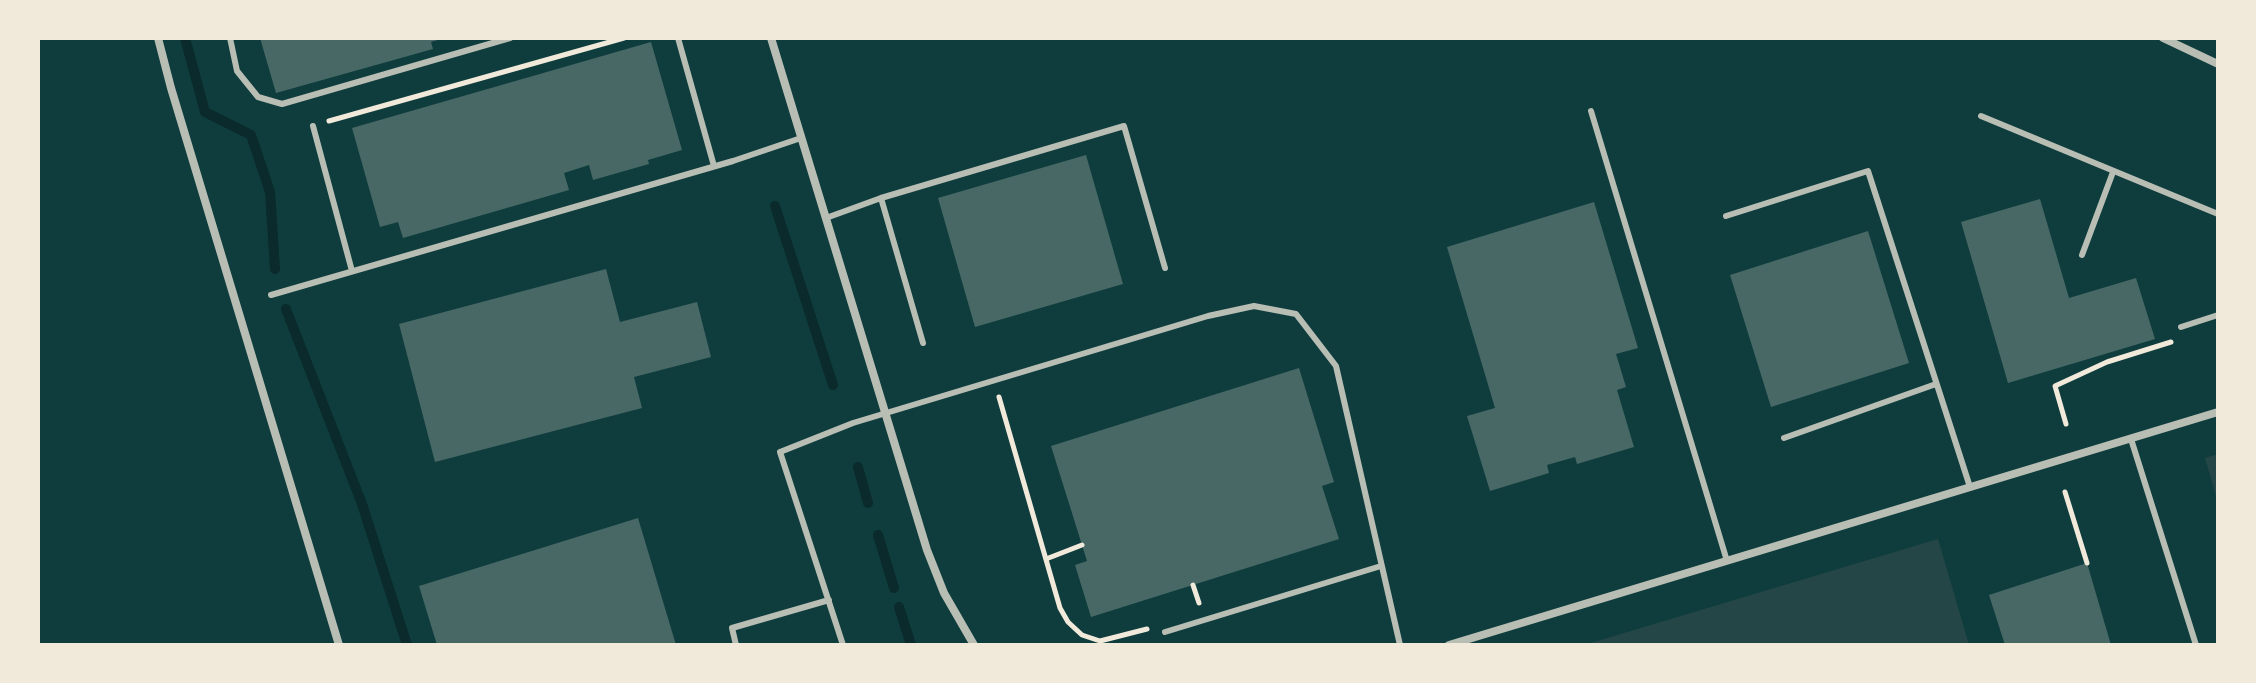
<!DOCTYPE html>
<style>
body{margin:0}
#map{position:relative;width:2256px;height:683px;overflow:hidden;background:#0f3d3e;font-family:"IBM Plex Sans",sans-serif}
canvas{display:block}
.frame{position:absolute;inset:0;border:40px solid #f1e9da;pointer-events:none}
</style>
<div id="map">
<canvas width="2256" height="683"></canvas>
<div class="frame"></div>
</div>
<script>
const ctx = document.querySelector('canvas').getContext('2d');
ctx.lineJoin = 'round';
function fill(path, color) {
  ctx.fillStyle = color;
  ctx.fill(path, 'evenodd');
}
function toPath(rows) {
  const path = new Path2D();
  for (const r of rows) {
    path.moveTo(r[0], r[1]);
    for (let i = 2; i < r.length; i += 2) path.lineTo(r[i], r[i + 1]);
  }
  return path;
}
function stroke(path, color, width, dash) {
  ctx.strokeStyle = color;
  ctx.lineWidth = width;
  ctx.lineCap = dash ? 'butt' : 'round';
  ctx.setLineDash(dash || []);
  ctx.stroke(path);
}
fill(toPath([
 [2218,454,2218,503,2205,458],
 [1938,539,1969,645,1584,645]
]), '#244646');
stroke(toPath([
 [185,38,205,112,251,135,270,192,275,269],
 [775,206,833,385],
 [286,309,362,504,407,645],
 [858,467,868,503],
 [878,535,894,588],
 [899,607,911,645]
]), '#0a2a2b', 10);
fill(toPath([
 [260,38,441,38,441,39,431,42,433,49,276,93],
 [651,42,682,150,648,160,649,164,593,180,589,165,564,173,569,190,403,238,398,222,380,227,352,128],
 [1086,155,1123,284,975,327,938,198],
 [2040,199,2069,298,2136,278,2155,339,2008,383,1961,222],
 [1594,202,1638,348,1616,354,1626,387,1617,390,1634,447,1577,464,1575,457,1547,465,1549,473,1490,491,1467,416,1495,408,1447,247],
 [1868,231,1909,363,1771,407,1730,275],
 [606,269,620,322,697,302,711,357,634,377,642,408,435,462,399,324],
 [1299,368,1334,482,1322,486,1339,539,1091,617,1075,565,1087,561,1051,446],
 [638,518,676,645,437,645,419,586],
 [2087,563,2111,645,2005,645,1989,595]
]), '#486865');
stroke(toPath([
 [329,121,624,38],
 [999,397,1060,608,1068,622,1082,635,1100,641,1147,629],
 [2066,424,2055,386,2107,362,2171,342],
 [2065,492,2087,563],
 [1046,559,1082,545],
 [1193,585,1199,603]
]), '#f1e9da', 5);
stroke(toPath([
 [230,38,237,71,258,97,282,104,510,38],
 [678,38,714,166],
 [1591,111,1727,561],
 [1981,116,2218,214],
 [313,126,352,271],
 [881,198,923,343],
 [1726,216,1868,171,1970,487],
 [826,218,881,198,1124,126,1165,268],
 [2082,255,2113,172],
 [271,295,733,161,801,138],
 [2181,327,2218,315],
 [1784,438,1936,384],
 [2131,439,2196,645],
 [1165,632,1381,566],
 [736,645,732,628,829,600],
 [843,645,780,452,853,423,1208,316,1254,306,1296,314,1336,366,1400,645]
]), '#b8beb3', 6);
stroke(toPath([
 [158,38,171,88,339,645],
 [771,38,927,550,944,593,974,645],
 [2163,38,2218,64],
 [1449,645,2218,412]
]), '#b8beb3', 8);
</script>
